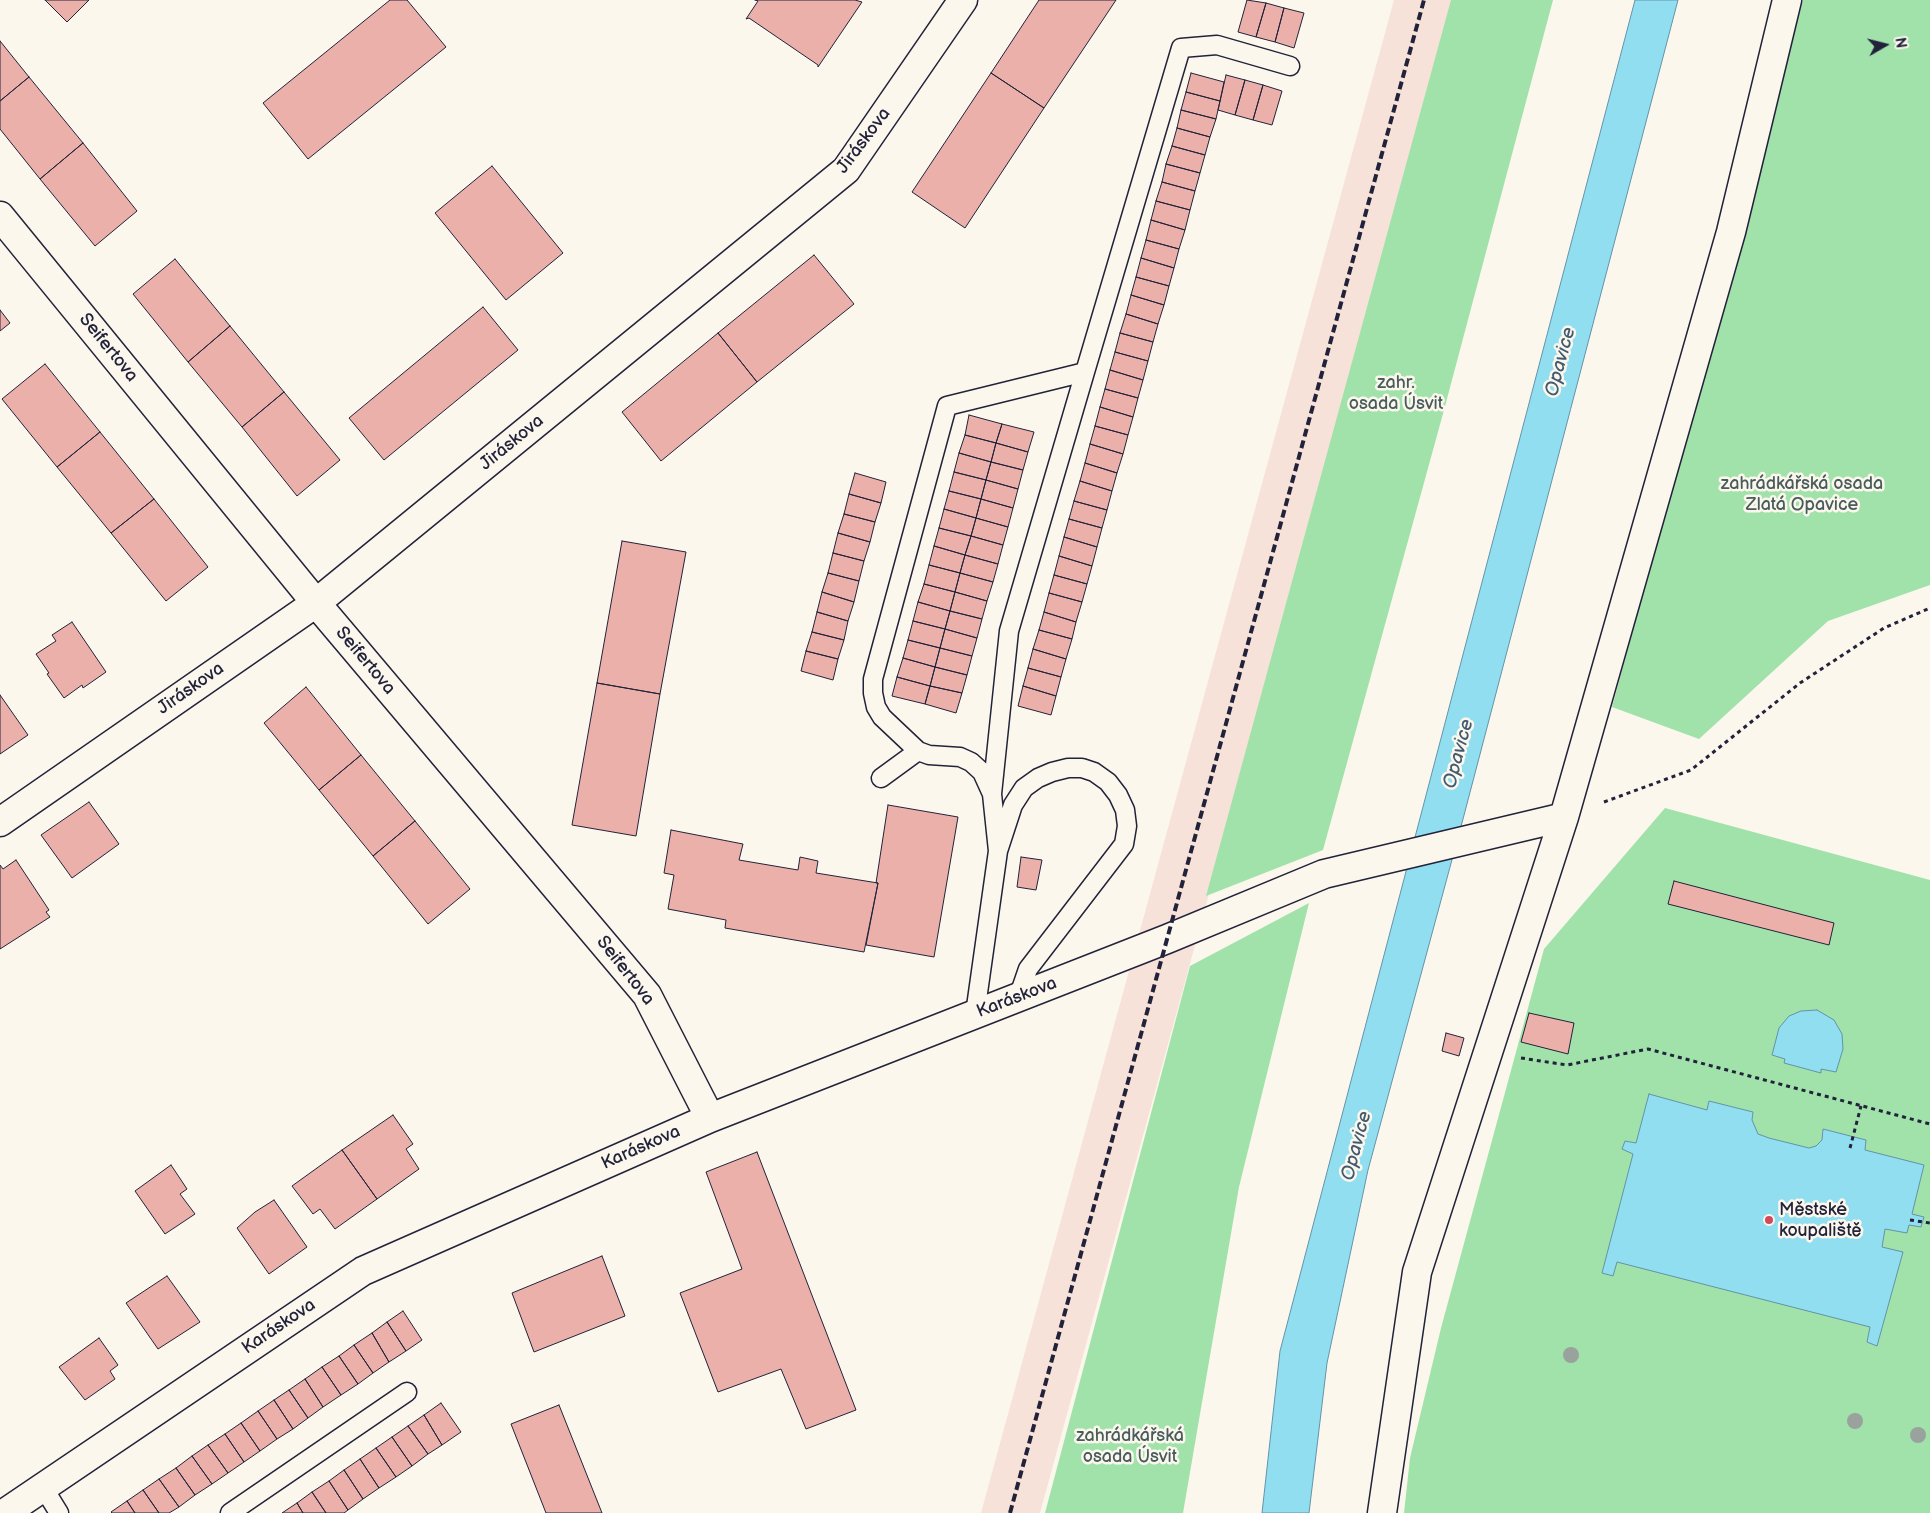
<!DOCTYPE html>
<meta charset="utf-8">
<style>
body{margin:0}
#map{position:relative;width:1930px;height:1513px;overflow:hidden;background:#fbf7ec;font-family:"Balsamiq Sans",sans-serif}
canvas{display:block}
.north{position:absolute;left:1860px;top:20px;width:50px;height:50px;-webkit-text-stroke:4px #fbf7ec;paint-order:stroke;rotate:82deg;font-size:14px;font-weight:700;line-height:20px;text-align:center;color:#22223b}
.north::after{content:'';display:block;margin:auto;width:18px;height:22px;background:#22223b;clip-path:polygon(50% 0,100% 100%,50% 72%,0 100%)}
</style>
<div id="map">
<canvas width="1930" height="1513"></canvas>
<div class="north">N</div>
</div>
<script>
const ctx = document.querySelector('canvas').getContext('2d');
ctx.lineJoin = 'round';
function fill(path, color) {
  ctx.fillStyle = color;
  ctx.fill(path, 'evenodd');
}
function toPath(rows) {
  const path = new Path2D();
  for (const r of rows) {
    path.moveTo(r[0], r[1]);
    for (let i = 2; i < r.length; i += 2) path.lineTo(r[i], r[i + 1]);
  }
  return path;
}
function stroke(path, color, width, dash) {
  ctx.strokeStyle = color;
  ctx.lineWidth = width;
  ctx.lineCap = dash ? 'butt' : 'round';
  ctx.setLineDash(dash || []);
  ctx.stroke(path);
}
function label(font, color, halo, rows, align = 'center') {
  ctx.font = font + ' "Balsamiq Sans",sans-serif';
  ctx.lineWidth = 5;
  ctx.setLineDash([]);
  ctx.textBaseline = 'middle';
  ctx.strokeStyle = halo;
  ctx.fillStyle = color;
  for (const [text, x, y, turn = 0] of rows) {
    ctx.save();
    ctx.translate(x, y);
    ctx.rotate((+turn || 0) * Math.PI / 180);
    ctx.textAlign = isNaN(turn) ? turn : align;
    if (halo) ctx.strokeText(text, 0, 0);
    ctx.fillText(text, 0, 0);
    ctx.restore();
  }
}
fill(toPath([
 [1394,0,1453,0,1040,1513,981,1513]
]), '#f6e2d8');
fill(toPath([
 [1451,0,1553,0,1444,410,1323,850,1206,896],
 [1803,0,1930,0,1930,585,1828,621,1699,739,1612,707],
 [1665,808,1930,880,1930,1513,1404,1513,1410,1458,1441,1328,1544,949],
 [1309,903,1239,1187,1183,1513,1045,1513,1190,966]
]), '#a1e2ab');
const water = toPath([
 [1635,0,1678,0,1463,819,1368,1170,1327,1363,1309,1513,1262,1513,1280,1351,1635,0],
 [1817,1010,1834,1020,1842,1034,1843,1049,1836,1072,1821,1069,1821,1073,1784,1063,1785,1059,1772,1055,1779,1028,1789,1016,1801,1011,1817,1010],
 [1649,1094,1707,1110,1709,1101,1753,1112,1752,1120,1758,1134,1769,1138,1809,1148,1816,1146,1822,1140,1823,1129,1866,1140,1865,1150,1924,1165,1912,1214,1924,1217,1921,1227,1909,1225,1907,1233,1885,1229,1882,1247,1903,1252,1877,1346,1867,1342,1870,1327,1617,1262,1613,1276,1602,1273,1633,1154,1622,1149,1625,1141,1636,1143,1649,1094]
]);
fill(water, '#90def0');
stroke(water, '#6493a8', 1);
const building = toPath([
 [45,0,89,0,67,22,45,0],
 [390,0,407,0,446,47,308,159,263,103,390,0],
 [755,0,855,0,862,2,818,67,818,65,749,18,746,19,758,1,755,0],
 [1039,0,1116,0,1044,108,991,73,1039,0],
 [1247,0,1266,3,1256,37,1238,32,1247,0],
 [1266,3,1284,8,1275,42,1256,37,1266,3],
 [1284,8,1304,13,1294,48,1275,42,1284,8],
 [0,41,29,77,0,101,0,41],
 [991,73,1044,108,965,228,912,192,991,73],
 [1191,73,1224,82,1220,101,1186,92,1191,73],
 [1226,75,1245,80,1235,115,1218,110,1226,75],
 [29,77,83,143,40,179,0,129,0,101,29,77],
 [1245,80,1263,85,1253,120,1235,115,1245,80],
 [1263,85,1282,91,1272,125,1253,120,1263,85],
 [1186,92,1220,101,1216,119,1181,110,1186,92],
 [1181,110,1216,119,1210,137,1177,128,1181,110],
 [1177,128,1210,137,1205,155,1172,146,1177,128],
 [83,143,137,211,95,246,40,179,83,143],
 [1172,146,1205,155,1200,173,1166,164,1172,146],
 [1166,164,1200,173,1195,191,1162,182,1166,164],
 [492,166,563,253,506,300,435,213,492,166],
 [1162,182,1195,191,1190,210,1156,201,1162,182],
 [1156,201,1190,210,1185,230,1151,220,1156,201],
 [1151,220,1185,230,1179,249,1146,240,1151,220],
 [1146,240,1179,249,1174,268,1141,258,1146,240],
 [814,255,854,304,757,382,718,333,814,255],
 [1141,258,1174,268,1169,286,1136,277,1141,258],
 [175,259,230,326,188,362,133,294,175,259],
 [1136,277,1169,286,1164,305,1131,295,1136,277],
 [1131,295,1164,305,1158,324,1126,314,1131,295],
 [483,307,518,350,384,460,349,418,483,307],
 [0,310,10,323,0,331,0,310],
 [1126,314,1158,324,1153,342,1120,333,1126,314],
 [230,326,284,392,242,427,188,362,230,326],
 [718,333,757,382,661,461,622,412,718,333],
 [1120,333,1153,342,1148,361,1115,352,1120,333],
 [1115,352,1148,361,1143,380,1110,370,1115,352],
 [45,364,100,432,57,467,2,399,45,364],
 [1110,370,1143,380,1138,398,1105,389,1110,370],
 [1105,389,1138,398,1133,417,1100,407,1105,389],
 [284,392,340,460,297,496,242,427,284,392],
 [1100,407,1133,417,1128,435,1095,426,1100,407],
 [969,415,1002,424,996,443,965,435,969,415],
 [1002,424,1034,432,1028,452,996,443,1002,424],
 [1095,426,1128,435,1123,454,1090,444,1095,426],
 [100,432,154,499,111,533,57,467,100,432],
 [965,435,996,443,991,462,959,453,965,435],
 [996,443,1028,452,1023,470,991,462,996,443],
 [1090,444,1123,454,1117,473,1085,463,1090,444],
 [959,453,991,462,986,480,954,472,959,453],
 [991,462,1023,470,1018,489,986,480,991,462],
 [1085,463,1117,473,1112,491,1080,481,1085,463],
 [954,472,986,480,981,499,949,491,954,472],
 [855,473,886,482,881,503,849,494,855,473],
 [986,480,1018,489,1013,508,981,499,986,480],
 [1080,481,1112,491,1107,510,1074,501,1080,481],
 [949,491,981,499,976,518,944,509,949,491],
 [849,494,881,503,875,522,844,514,849,494],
 [154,499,208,567,166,601,111,533,154,499],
 [981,499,1013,508,1008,527,976,518,981,499],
 [1074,501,1107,510,1102,528,1069,519,1074,501],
 [944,509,976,518,971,536,939,528,944,509],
 [844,514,875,522,870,542,838,533,844,514],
 [976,518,1008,527,1003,545,971,536,976,518],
 [1069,519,1102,528,1097,547,1064,537,1069,519],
 [939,528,971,536,965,555,934,546,939,528],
 [838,533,870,542,864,561,833,553,838,533],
 [971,536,1003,545,998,564,965,555,971,536],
 [1064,537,1097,547,1092,566,1059,556,1064,537],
 [622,541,686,552,660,694,597,683,622,541],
 [934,546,965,555,960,573,929,565,934,546],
 [833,553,864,561,859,581,828,573,833,553],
 [965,555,998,564,993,582,960,573,965,555],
 [1059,556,1092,566,1087,584,1054,575,1059,556],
 [929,565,960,573,955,592,924,584,929,565],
 [828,573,859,581,854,602,822,592,828,573],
 [960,573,993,582,987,601,955,592,960,573],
 [1054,575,1087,584,1082,602,1049,593,1054,575],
 [924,584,955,592,950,611,918,602,924,584],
 [822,592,854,602,848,621,817,612,822,592],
 [955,592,987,601,982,619,950,611,955,592],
 [1049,593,1082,602,1076,622,1044,612,1049,593],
 [918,602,950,611,945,629,913,621,918,602],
 [950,611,982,619,977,638,945,629,950,611],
 [817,612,848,621,844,640,812,632,817,612],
 [1044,612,1076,622,1072,639,1039,630,1044,612],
 [913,621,945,629,940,648,908,640,913,621],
 [72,622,106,672,83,688,82,685,64,698,47,674,49,673,36,654,56,641,52,635,72,622],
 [945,629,977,638,972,656,940,648,945,629],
 [1039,630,1072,639,1066,659,1033,649,1039,630],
 [812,632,844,640,838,659,806,651,812,632],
 [908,640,940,648,935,667,903,658,908,640],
 [940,648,972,656,967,675,935,667,940,648],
 [1033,649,1066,659,1061,677,1028,668,1033,649],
 [806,651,838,659,833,680,801,671,806,651],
 [903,658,935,667,930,686,897,677,903,658],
 [935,667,967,675,962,693,930,686,935,667],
 [1028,668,1061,677,1056,696,1023,686,1028,668],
 [897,677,930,686,925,704,892,696,897,677],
 [597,683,660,694,636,836,572,825,597,683],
 [930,686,962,693,956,713,925,704,930,686],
 [1023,686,1056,696,1051,715,1018,706,1023,686],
 [306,687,361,755,319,790,264,723,306,687],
 [0,695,28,735,0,754,0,695],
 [361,755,415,821,373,856,319,790,361,755],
 [89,802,119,844,72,878,41,835,89,802],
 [888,805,958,817,934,957,866,945,878,883,876,883,888,805],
 [415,821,470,889,428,924,373,856,415,821],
 [671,830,743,844,739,860,798,870,800,857,818,861,816,873,878,883,864,952,725,928,726,920,668,909,674,875,664,873,671,830],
 [1021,857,1042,860,1036,890,1017,887,1021,857],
 [16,860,49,910,46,912,50,917,0,949,0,865,3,869,16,860],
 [1674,881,1834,923,1829,945,1668,904,1674,881],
 [1529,1013,1574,1023,1568,1054,1521,1042,1529,1013],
 [1446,1033,1464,1038,1459,1056,1442,1051,1446,1033],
 [393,1115,413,1144,406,1149,419,1169,377,1199,342,1150,393,1115],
 [342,1150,377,1199,335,1229,320,1209,313,1214,292,1186,342,1150],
 [757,1152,856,1410,806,1429,781,1369,718,1392,680,1293,742,1269,706,1172,757,1152],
 [171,1165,187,1189,180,1194,195,1214,165,1234,135,1191,171,1165],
 [274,1200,307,1247,269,1274,237,1228,255,1212,274,1200],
 [602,1256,625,1316,534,1352,512,1293,602,1256],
 [167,1276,200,1322,158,1349,126,1303,167,1276],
 [403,1311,422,1340,406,1351,387,1322,403,1311],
 [387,1322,406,1351,389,1362,372,1333,387,1322],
 [372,1333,389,1362,373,1373,354,1345,372,1333],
 [99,1338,118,1365,110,1371,115,1379,85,1400,59,1367,99,1338],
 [354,1345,373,1373,358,1384,339,1356,354,1345],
 [339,1356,358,1384,341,1395,322,1367,339,1356],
 [322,1367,341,1395,323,1407,305,1379,322,1367],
 [305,1379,323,1407,308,1418,289,1390,305,1379],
 [289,1390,308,1418,293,1429,274,1400,289,1390],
 [274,1400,293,1429,277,1439,258,1411,274,1400],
 [441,1403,461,1432,442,1445,424,1415,441,1403],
 [559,1405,602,1513,546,1513,511,1424,559,1405],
 [258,1411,277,1439,260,1451,241,1423,258,1411],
 [424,1415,442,1445,428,1454,408,1426,424,1415],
 [241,1423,260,1451,244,1462,225,1434,241,1423],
 [408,1426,428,1454,412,1466,392,1437,408,1426],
 [225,1434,244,1462,228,1473,208,1445,225,1434],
 [392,1437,412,1466,396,1477,376,1448,392,1437],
 [208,1445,228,1473,212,1484,192,1456,208,1445],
 [376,1448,396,1477,379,1488,360,1459,376,1448],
 [192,1456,212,1484,195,1495,176,1468,192,1456],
 [360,1459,379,1488,363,1499,344,1470,360,1459],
 [176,1468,195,1495,179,1507,159,1479,176,1468],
 [344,1470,363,1499,348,1510,329,1481,344,1470],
 [159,1479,179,1507,169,1513,159,1513,143,1490,159,1479],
 [329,1481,348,1510,344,1513,326,1513,312,1492,329,1481],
 [143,1490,159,1513,135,1513,127,1501,143,1490],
 [312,1492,326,1513,303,1513,297,1503,312,1492],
 [127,1501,135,1513,112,1513,111,1512,127,1501],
 [297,1503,303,1513,282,1513,297,1503]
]);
fill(building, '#ebb0aa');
stroke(building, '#22223b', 1);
const lane = toPath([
 [1085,372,1181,48,1217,45,1290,66],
 [881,778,918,751],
 [992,794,1009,631,1085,372,947,406,873,679,873,693,876,707,882,717,918,751,929,755,960,757,971,762,982,772,992,794,998,851],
 [975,1014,998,851,1013,805,1024,788,1038,778,1052,772,1068,768,1082,768,1094,772,1108,782,1118,795,1125,810,1127,826,1124,844,1028,969,1018,998],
 [43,1487,59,1513],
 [230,1513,407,1392]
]);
const street = toPath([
 [0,216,316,603,647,995,710,1118],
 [0,822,316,603,846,170,963,0],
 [5,1513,363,1271,710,1118,1167,939,1324,874,1564,817],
 [1382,1513,1417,1272,1564,817,1731,232,1787,0]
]);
stroke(lane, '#22223b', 21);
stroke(street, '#22223b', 31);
stroke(toPath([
 [1604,802,1691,770,1800,683,1884,628,1930,608],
 [1521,1058,1567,1065,1648,1049,1930,1124],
 [1850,1148,1861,1106],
 [1910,1220,1930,1223]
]), '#22223b', 3, [4, 4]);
stroke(lane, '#fbf7ec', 18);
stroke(street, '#fbf7ec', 28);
stroke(toPath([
 [1010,1513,1424,0]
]), '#22223b', 4, [8, 4]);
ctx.fillStyle = '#99a29d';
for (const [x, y] of [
 [1571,1355],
 [1855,1421],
 [1918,1435]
]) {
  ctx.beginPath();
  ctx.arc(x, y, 8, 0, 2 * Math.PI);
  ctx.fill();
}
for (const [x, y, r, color] of [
 [1769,1220,5,"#d1495b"]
]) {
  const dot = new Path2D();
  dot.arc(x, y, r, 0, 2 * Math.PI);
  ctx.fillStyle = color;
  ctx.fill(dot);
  stroke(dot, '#fbf7ec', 2);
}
label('18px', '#22223b', '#fbf7ec', [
 ["Jiráskova",864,141,-53],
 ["Seifertova",108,348,51],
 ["Jiráskova",512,443,-39],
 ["Seifertova",365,661,50],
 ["Jiráskova",191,689,-35],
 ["Seifertova",625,971,52],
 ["Karáskova",1017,998,-21],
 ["Karáskova",641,1148,-24],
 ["Karáskova",279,1327,-34]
]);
label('18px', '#485c5d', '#fbf7ec', [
 ["zahr.",1396,383],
 ["osada Úsvit",1396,404],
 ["zahrádkářská osada",1802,484],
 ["Zlatá Opavice",1802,505],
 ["zahrádkářská",1130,1436],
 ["osada Úsvit",1130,1457]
]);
label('18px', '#22223b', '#fbf7ec', [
 ["Městské",1779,1210],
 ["koupaliště",1779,1231]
], 'left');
label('italic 19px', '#435a71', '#fbf7ec', [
 ["Opavice",1561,362,-75],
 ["Opavice",1459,754,-75],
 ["Opavice",1357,1146,-75]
]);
</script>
